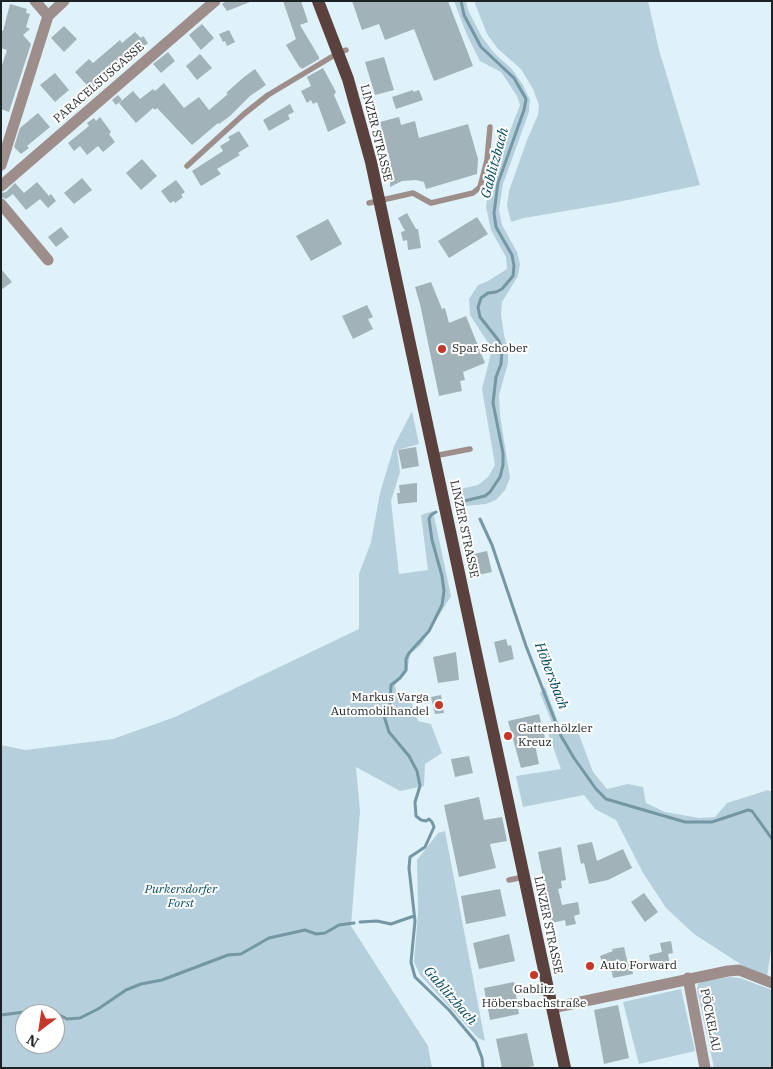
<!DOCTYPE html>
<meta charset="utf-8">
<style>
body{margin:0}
#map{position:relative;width:773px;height:1069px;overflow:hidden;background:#e0f2f9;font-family:"IBM Plex Serif",serif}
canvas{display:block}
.frame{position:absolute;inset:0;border:2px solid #1d2325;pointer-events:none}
.north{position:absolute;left:15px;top:1004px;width:50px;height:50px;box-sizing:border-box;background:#fff;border:1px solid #a5a7a8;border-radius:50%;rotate:211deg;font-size:14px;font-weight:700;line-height:20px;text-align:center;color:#1d2325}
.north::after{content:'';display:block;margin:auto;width:18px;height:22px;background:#c43829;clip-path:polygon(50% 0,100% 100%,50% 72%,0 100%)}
</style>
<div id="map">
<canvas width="773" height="1069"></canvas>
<div class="frame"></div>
<div class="north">N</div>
</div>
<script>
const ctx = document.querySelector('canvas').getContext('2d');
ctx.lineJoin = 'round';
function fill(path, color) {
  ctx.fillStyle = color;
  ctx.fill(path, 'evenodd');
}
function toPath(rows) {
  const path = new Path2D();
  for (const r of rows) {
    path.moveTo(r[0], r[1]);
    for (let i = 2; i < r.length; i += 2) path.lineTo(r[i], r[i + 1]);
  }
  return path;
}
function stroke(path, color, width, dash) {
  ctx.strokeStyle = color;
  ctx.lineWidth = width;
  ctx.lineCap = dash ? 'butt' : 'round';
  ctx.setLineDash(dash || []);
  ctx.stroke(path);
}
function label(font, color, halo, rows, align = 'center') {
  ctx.font = font + ' "IBM Plex Serif",serif';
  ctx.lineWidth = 4;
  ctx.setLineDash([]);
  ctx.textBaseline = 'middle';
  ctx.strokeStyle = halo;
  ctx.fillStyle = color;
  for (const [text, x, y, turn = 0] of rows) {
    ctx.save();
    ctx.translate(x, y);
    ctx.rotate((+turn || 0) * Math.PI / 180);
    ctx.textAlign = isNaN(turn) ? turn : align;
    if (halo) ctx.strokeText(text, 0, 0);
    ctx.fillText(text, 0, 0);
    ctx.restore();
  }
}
fill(toPath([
 [454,1,466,1,468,10,482,37,494,53,512,69,523,85,530,100,529,112,503,184,499,210,502,225,517,252,520,264,518,276,502,302,501,314,504,335,508,350,508,363,499,395,500,415,510,478,505,490,496,500,486,504,465,506,458,504,454,500,451,491,478,485,488,477,495,465,482,389,492,349,470,315,469,299,478,285,488,281,507,269,506,257,491,230,486,207,489,185,520,105,517,96,501,72,480,61,467,35],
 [474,1,648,1,659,50,700,185,618,202,524,218,511,222,507,206,509,191,527,140,538,115,539,105,533,89,521,69,498,49,487,34],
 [412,411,419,444,397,450,400,472,391,501,399,574,428,570,421,515,433,511,451,596,421,645,410,654,407,672,395,685,397,696,409,695,418,721,431,724,442,753,425,764,424,786,400,791,356,767,360,811,351,926,428,1046,432,1068,1,1068,1,745,25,750,113,739,175,717,359,629,359,574,371,542,380,493,394,446],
 [25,1014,55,1014,55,1044,25,1044],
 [545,687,559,725,575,724,593,772,607,789,628,784,643,787,646,803,665,812,699,818,715,817,727,803,768,790,772,792,772,944,767,977,745,967,694,934,666,908,643,873,616,820,595,809,584,795,523,807,516,776,561,769,548,733,554,728,540,693],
 [445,831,485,1041,478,1038,420,975,414,962,418,913,417,860,438,833],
 [730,977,740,978,772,990,772,1068,714,1068,697,990,698,984,702,981],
 [681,989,695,1051,639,1064,623,1002]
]), '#b5d0dc');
stroke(toPath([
 [456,503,485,496,490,492,500,477,503,465,503,453,493,403,496,377,501,364,502,350,499,341,480,317,478,307,481,298,488,293,496,292,502,289,513,276,514,266,512,255,496,227,494,213,498,183,524,110,526,99,514,78,481,47,464,15,461,1],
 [436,512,431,515,429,519,432,540,442,576,444,591,442,605,429,631,409,653,406,659,406,670,400,678,391,685,390,704,384,716,389,732,409,756,417,771,420,786,415,802,416,816,421,820,426,821,429,819,432,822,434,827,425,847,410,857,409,868,415,921,411,962,415,977,449,1010,476,1042,482,1058,483,1068],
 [480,519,492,545,526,646,561,736,574,758,596,789,606,799,685,822,712,822,748,810,752,811,772,839],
 [360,922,377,921,391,924,414,916],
 [1,1015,48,1009,67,1019,80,1018,98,1009,126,990,141,984,162,980,228,955,241,954,269,938,305,930,316,934,325,933,339,925,354,923]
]), '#7596a4', 3);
fill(toPath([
 [226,1,250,1,250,2,227,11,222,4],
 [283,1,301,1,308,22,300,25,319,57,319,59,302,69,301,67,300,68,286,45,296,39],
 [352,1,448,1,473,66,434,81,414,29,385,40,379,24,362,30],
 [10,4,27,9,26,13,30,14,26,27,30,29,23,35,31,44,9,112,1,109,1,68,7,50,1,48,1,31,3,31],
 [202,24,214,38,201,50,189,35],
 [64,26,77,39,64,52,51,38],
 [229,30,235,42,227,46,225,41,223,42,219,34],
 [135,32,141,38,143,36,148,43,102,81,92,91,75,72,89,59,93,63,120,40,122,43],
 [168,52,175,61,161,73,153,64],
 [200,54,212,68,197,80,186,66],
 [384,57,394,90,375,95,365,62],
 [323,68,336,92,334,95,346,123,328,132,317,102,313,104,311,100,307,103,301,91,311,86,307,77],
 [255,69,266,85,250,96,230,116,219,124,218,123,192,145,157,108,155,110,153,108,136,123,119,103,133,91,140,99,153,89,155,91,164,83,184,108,199,97,209,110,228,94,226,93,244,77],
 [55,73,69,90,55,102,40,85],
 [413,90,413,92,419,90,423,100,396,109,392,97],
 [118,95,122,100,116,105,112,100],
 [290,104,294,112,288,115,290,119,269,131,263,120],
 [38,113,50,127,27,146,29,148,21,154,14,147,20,128],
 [100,117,111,132,109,134,115,142,103,152,98,146,87,155,80,146,74,151,68,143,89,126,87,123,94,118,96,121],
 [399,117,401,125,415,121,419,138,468,124,478,159,477,174,426,189,424,182,416,180,402,181,390,187,390,172,388,162,390,160,380,122],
 [239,131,249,146,238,153,240,155,217,169,221,174,201,186,192,171,223,151,220,146,230,140,228,137],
 [142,159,157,176,141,190,126,173],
 [82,178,92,190,74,204,64,193],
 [176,180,185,192,181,195,183,197,175,203,174,201,170,203,161,191],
 [37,182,49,196,51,194,56,201,48,208,40,199,26,210,13,194,6,199,1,197,1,193,6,192,15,183,24,193],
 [407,213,416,229,418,229,421,248,408,250,407,240,403,241,401,232,405,231,398,218],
 [477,217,488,234,449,258,438,241],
 [328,219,342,244,311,261,296,236],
 [61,227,69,237,56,247,48,237],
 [1,269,12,282,1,290],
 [431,282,442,309,445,308,449,323,466,316,485,363,463,372,465,380,460,381,462,391,439,396,420,304,415,287],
 [367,305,373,317,368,319,373,329,353,339,342,316],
 [416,447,419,466,402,469,398,450],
 [417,483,417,502,398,504,397,493,400,493,399,485],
 [487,551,492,572,478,575,474,554],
 [506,639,508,646,511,645,514,659,499,663,494,642],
 [456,652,459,680,438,683,433,657],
 [441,695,444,713,435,714,431,697],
 [539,714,545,738,534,740,539,764,521,768,508,721],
 [469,756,473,773,455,777,451,759],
 [479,797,484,820,502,817,507,841,490,844,496,868,459,877,444,805],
 [592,842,597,861,623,849,632,868,608,880,589,884,584,863,581,864,577,845],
 [561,847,566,880,561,881,562,888,558,889,562,905,578,902,580,914,574,916,576,924,566,926,565,920,552,923,538,852],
 [500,889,506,916,466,924,461,896],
 [644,893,658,912,645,922,631,902],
 [509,934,515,961,479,969,473,943],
 [671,941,673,953,668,954,670,965,652,968,649,955,662,952,660,943],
 [624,947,628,964,631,963,633,974,613,978,610,963,603,965,600,956,613,951,612,949],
 [514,982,519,1014,490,1020,484,988],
 [618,1005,629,1058,604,1064,594,1010],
 [527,1033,534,1066,523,1068,502,1068,496,1039]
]), '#a1b2b9');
stroke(toPath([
 [187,166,244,114,268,95,338,53,346,50],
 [369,203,413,193,431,203,473,193,480,187,487,160,490,127],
 [434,456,470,449],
 [509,880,524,877]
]), '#9d8e8b', 5.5);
stroke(toPath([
 [35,1,48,16],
 [1,165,48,16,64,1],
 [1,186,215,1],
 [1,204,48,260],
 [688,978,705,1068],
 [552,1008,728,971,739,970,772,983]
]), '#9d8e8b', 11);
stroke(toPath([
 [318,1,348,79,371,162,565,1068]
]), '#5a413d', 12);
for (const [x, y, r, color] of [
 [442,349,5,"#c43829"],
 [439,705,5,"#c43829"],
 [508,736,5,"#c43829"],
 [590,966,5,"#c43829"],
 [534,975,5,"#c43829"]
]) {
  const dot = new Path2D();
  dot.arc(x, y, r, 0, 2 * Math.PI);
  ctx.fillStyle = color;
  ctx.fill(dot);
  stroke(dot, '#fff', 2);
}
label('12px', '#1d2325', '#fff', [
 ["PARACELSUSGASSE",99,83,-41],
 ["LINZER STRASSE",376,133,76],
 ["LINZER STRASSE",464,529,78],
 ["LINZER STRASSE",548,925,78],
 ["PÖCKELAU",710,1020,79]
]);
label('12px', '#1d2325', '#fff', [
 ["Spar Schober",452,349],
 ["Markus Varga",429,698,"right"],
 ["Automobilhandel",429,712,"right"],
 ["Gatterhölzler",518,729],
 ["Kreuz",518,743],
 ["Auto Forward",600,966],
 ["Gablitz",534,990,"center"],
 ["Höbersbachstraße",534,1004,"center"]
], 'left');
label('italic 12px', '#024b61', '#fff', [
 ["Purkersdorfer",181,890],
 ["Forst",181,904]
]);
label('italic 14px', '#00485d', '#fff', [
 ["Gablitzbach",495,163,-75],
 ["Höbersbach",551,676,69],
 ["Gablitzbach",450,996,49]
]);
</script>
